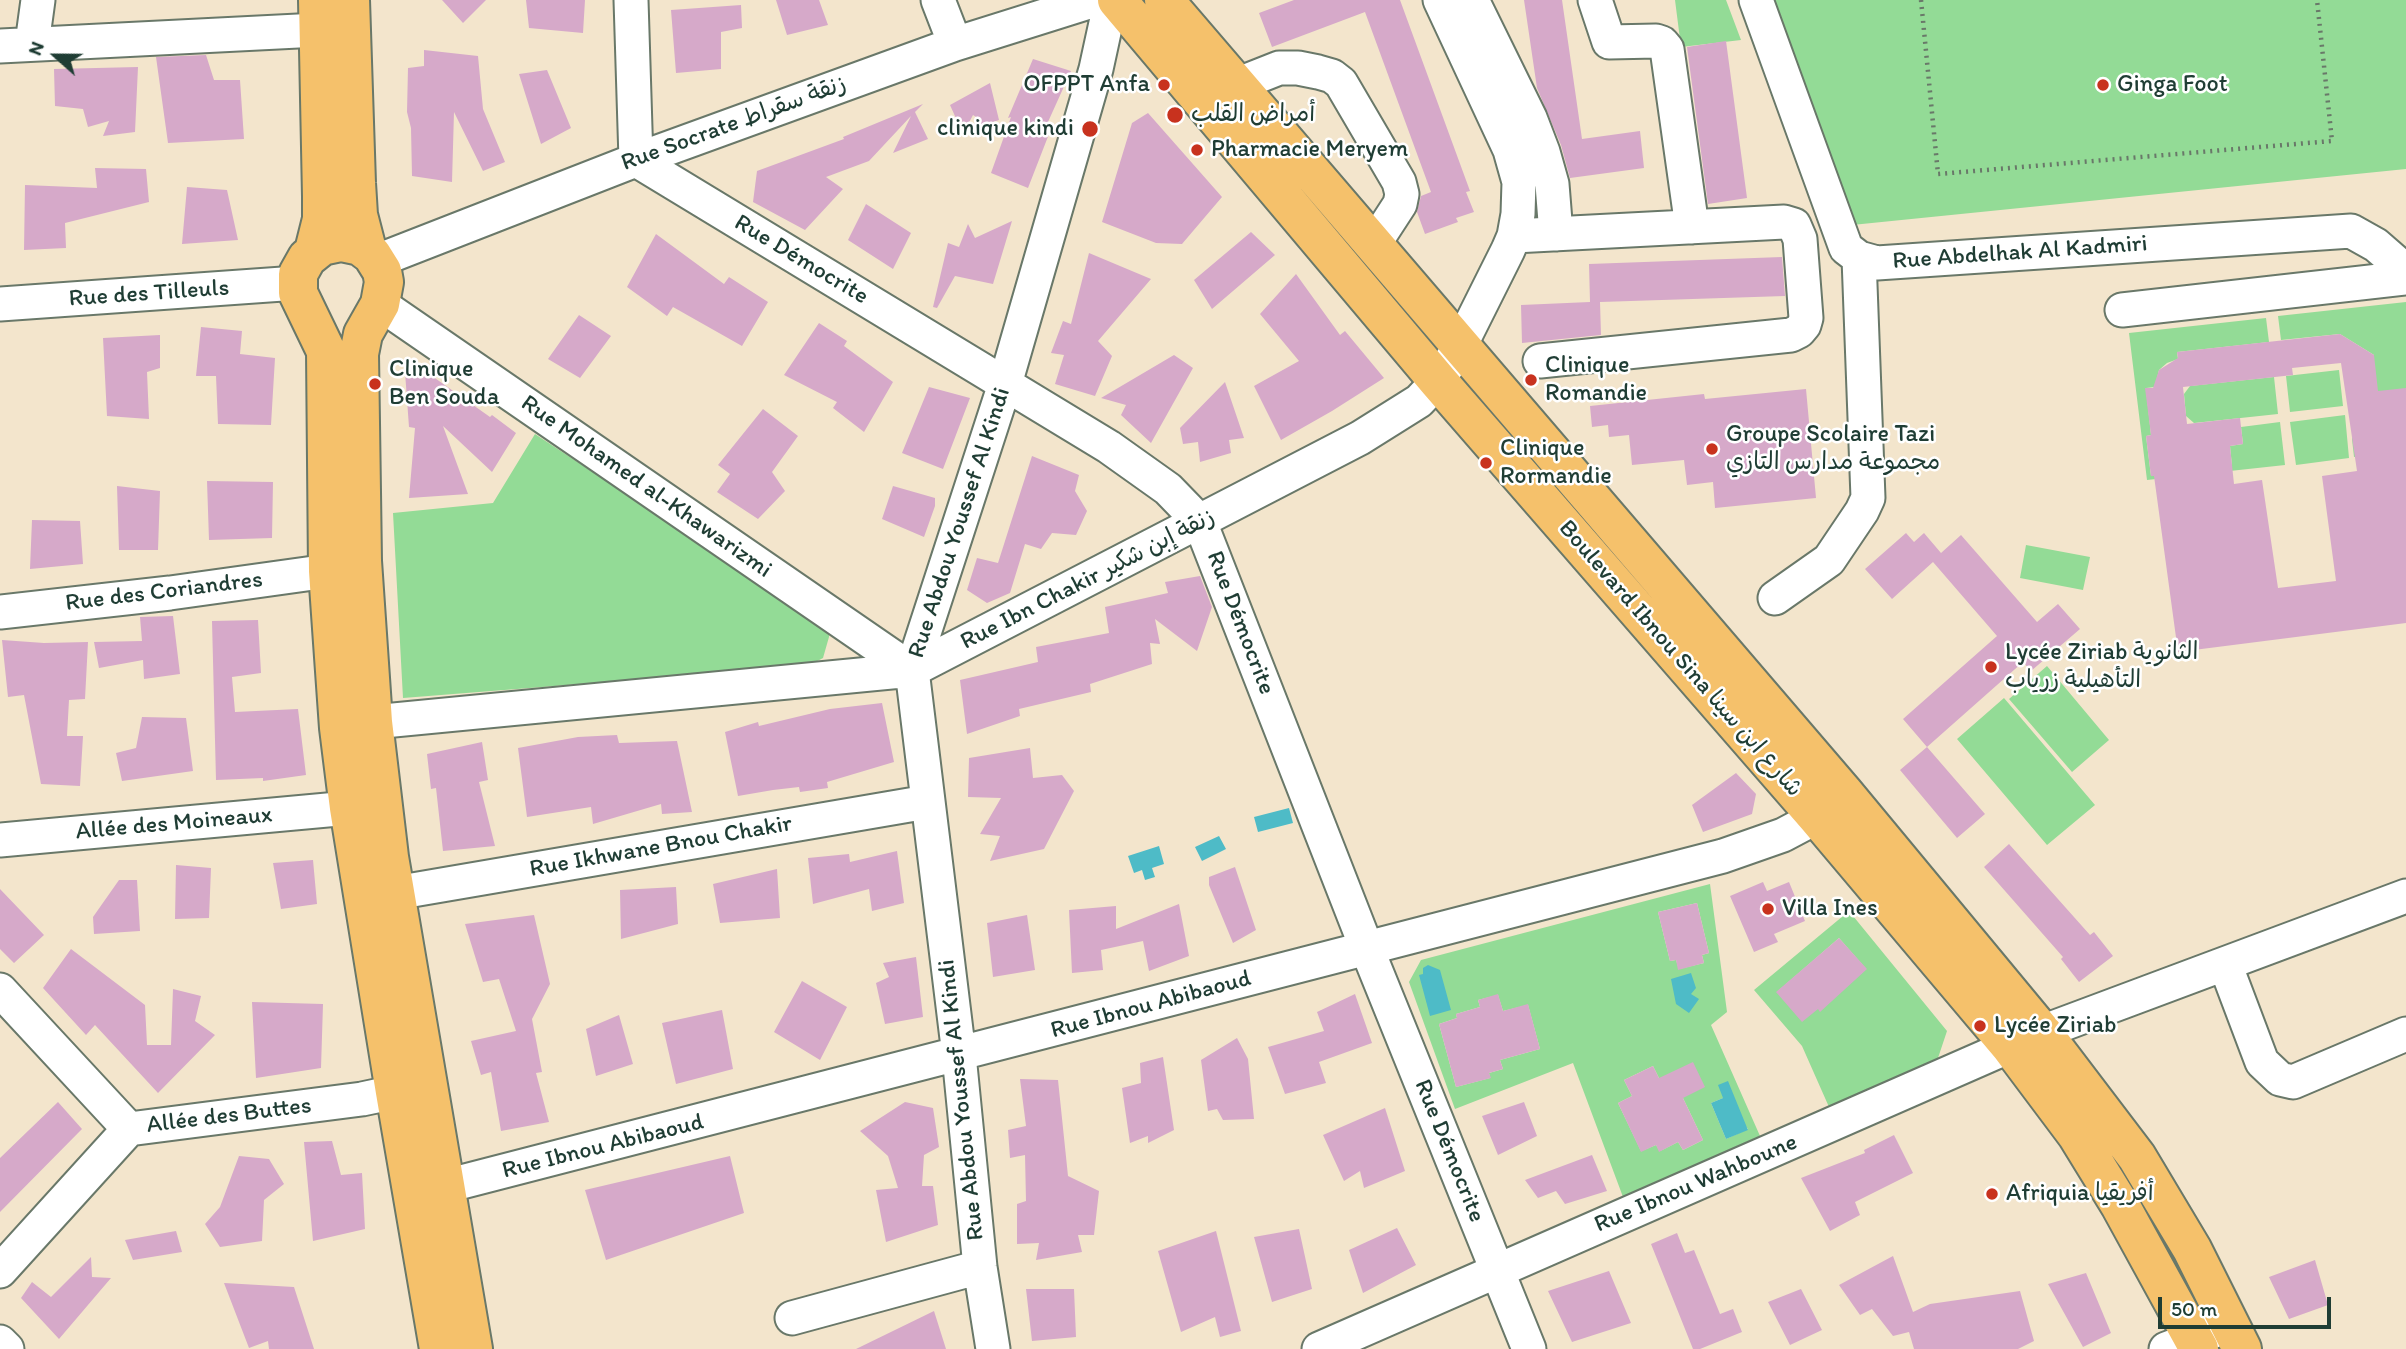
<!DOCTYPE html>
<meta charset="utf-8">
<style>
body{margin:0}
#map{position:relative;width:2406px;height:1349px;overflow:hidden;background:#f3e5cc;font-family:Itim,sans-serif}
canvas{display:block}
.north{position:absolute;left:21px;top:21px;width:70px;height:70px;-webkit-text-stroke:5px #fff;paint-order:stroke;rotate:291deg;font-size:19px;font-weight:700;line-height:28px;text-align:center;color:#1f3d34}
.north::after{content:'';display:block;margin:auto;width:24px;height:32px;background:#1f3d34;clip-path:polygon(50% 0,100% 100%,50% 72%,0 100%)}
.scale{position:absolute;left:2158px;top:1297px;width:173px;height:32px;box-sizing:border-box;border:4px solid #1f3d34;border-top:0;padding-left:9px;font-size:21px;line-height:24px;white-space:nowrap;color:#1f3d34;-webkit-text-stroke:5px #fff;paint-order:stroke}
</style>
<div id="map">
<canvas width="2406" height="1349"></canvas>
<div class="north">N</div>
<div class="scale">50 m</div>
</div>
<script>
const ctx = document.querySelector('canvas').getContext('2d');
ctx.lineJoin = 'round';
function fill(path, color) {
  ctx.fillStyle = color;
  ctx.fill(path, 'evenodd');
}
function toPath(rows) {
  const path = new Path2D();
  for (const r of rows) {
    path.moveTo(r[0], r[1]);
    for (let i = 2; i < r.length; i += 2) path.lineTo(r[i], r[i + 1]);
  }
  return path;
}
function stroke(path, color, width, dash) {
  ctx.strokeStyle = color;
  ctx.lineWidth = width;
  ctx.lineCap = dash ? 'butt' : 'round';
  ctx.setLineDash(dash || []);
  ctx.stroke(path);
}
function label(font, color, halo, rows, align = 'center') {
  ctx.font = font + ' Itim,"Playpen Sans Arabic",sans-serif';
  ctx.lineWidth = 5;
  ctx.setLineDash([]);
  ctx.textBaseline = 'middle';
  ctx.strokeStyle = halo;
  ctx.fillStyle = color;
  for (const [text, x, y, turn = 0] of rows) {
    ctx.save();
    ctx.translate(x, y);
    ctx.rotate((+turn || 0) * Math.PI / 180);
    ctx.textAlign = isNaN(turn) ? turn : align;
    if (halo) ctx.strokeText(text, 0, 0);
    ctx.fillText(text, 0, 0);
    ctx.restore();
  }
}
fill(toPath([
 [1675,0,1726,0,1741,40,1681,47],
 [1770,0,2406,0,2406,169,1852,225],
 [2406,302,2406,388,2402,451,2354,457,2352,439,2374,355,2340,334,2281,340,2278,316],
 [2266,318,2269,342,2177,352,2178,359,2167,363,2159,370,2155,387,2146,388,2151,435,2146,436,2151,476,2232,466,2230,446,2243,444,2241,427,2280,422,2285,465,2147,480,2129,333],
 [2339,370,2343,406,2290,412,2286,376],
 [2274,377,2278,414,2194,423,2186,416,2184,394,2190,386],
 [2345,415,2349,458,2296,465,2290,422],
 [535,434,823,624,829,629,829,637,823,658,808,666,403,698,393,513,493,503],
 [2026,545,2090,557,2083,590,2020,578],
 [2047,666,2109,740,2072,772,2009,699],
 [2004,698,2095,805,2047,845,1957,739],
 [1710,884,1727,1012,1711,1025,1760,1136,1623,1197,1573,1063,1455,1109,1409,982,1421,960],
 [1697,903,1709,953,1702,955,1704,963,1679,969,1676,960,1670,961,1658,912],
 [1498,995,1503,1011,1528,1005,1540,1049,1500,1060,1503,1069,1489,1073,1490,1078,1456,1087,1439,1024,1457,1018,1456,1014,1480,1007,1478,1000],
 [1653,1066,1659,1078,1683,1098,1703,1140,1683,1150,1678,1142,1660,1151,1656,1145,1641,1151,1618,1103,1632,1096,1624,1080],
 [1723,1098,1748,1129,1726,1139,1711,1103],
 [1849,911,1947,1031,1938,1058,1829,1107,1802,1046,1754,990],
 [1839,938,1866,969,1818,1009,1777,992]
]), '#93db96');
fill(toPath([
 [1289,808,1293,823,1258,832,1254,817],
 [1219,836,1226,849,1202,861,1195,847],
 [1159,846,1164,864,1152,868,1155,877,1145,880,1142,870,1134,873,1128,856],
 [1428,965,1440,970,1451,1010,1430,1016,1419,975,1423,974,1423,968],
 [1691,973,1696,988,1691,994,1699,999,1689,1013,1676,1004,1671,979],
 [1728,1081,1748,1130,1726,1139,1711,1103,1723,1098,1718,1085]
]), '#4ebbc7');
fill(toPath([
 [442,0,486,0,463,23],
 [526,0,585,0,583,33,529,28],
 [776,0,819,0,828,25,787,35],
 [1294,0,1400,0,1470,191,1466,192,1474,212,1456,218,1458,222,1425,234,1417,212,1421,196,1431,192,1365,12,1272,47,1259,13],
 [1524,0,1562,0,1582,139,1640,131,1644,168,1570,178,1561,145,1537,88],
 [741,5,742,28,721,32,721,69,676,73,671,10],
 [1726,41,1747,198,1708,204,1687,47],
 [424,50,478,56,483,109,505,162,483,171,454,112,452,182,412,176,411,128,407,112,408,68,424,66],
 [206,55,214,80,240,80,244,139,168,143,156,57],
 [1033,59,1071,71,1043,133,1049,134,1028,188,991,173,1011,117,1008,118],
 [138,67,135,132,103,136,109,121,88,127,83,109,55,106,54,69],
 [547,70,571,128,541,144,519,74],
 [990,83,999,120,974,128,976,117,973,115,963,134,950,105],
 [923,104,915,112,928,139,893,153,911,116,869,161,826,177,843,189,805,230,753,202,757,171,844,139,843,137],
 [1148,113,1222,197,1182,244,1156,243,1102,222,1132,123],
 [95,168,146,169,149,202,65,223,66,248,24,250,25,185,97,188],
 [187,187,227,190,238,240,182,244],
 [866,204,911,233,893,269,848,240],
 [1012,221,993,284,955,276,937,308,933,307,948,243,959,247,968,224,975,238],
 [1251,232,1275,255,1212,309,1194,280],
 [656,234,724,284,729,277,768,302,742,346,673,307,667,316,627,287],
 [1089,253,1151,279,1098,341,1112,356,1095,396,1055,384,1064,355,1051,353,1063,321,1071,324],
 [1782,257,1785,296,1600,302,1601,335,1522,343,1521,305,1590,302,1589,264],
 [1296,274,1340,335,1345,331,1384,378,1332,411,1281,440,1254,386,1299,361,1260,314],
 [579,315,611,336,580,378,548,359],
 [819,323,847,341,844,346,893,382,864,432,833,408,837,402,784,375],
 [201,327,242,331,240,354,275,358,271,425,218,424,216,376,196,376],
 [2340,334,2374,355,2378,391,2406,388,2406,623,2178,652,2154,476,2151,476,2146,436,2151,435,2145,388,2153,388,2159,370,2178,358,2177,352],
 [2341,363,2357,471,2322,476,2336,581,2278,588,2262,480,2234,484,2230,446,2243,444,2240,418,2187,424,2183,387,2293,375,2292,368],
 [160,335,160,368,147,372,149,419,107,416,103,338],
 [1174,355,1193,368,1151,443,1121,415,1126,405,1101,398],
 [415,364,490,417,492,415,516,433,492,472,443,426,468,494,409,498,415,428,409,427,405,372],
 [1225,382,1244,438,1229,440,1231,453,1200,462,1198,442,1183,444,1180,428],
 [929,387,970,398,943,469,902,453],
 [1806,389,1816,498,1715,508,1713,482,1687,485,1684,460,1632,465,1629,435,1609,437,1608,425,1592,427,1590,406,1704,394,1705,399],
 [763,409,798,436,772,472,785,491,758,519,717,492,730,474,718,465],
 [1032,456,1079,475,1075,491,1087,511,1076,535,1052,533,1041,549,1025,544,1010,593,987,603,967,590,977,558,998,563],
 [207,481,273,482,272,538,209,540],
 [117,486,160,491,158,550,119,550],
 [893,486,935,498,935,506,924,537,882,519],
 [32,520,80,521,83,564,30,569],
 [1906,533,1914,542,1924,533,1941,553,1961,535,2037,622,2058,604,2080,629,2031,671,2023,662,1927,747,1903,719,1997,636,1933,562,1892,599,1865,569],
 [1200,576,1212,607,1197,651,1155,619,1160,644,1150,643,1152,664,1090,684,1091,692,1019,709,1020,716,967,734,960,680,1038,662,1036,647,1109,633,1105,607,1168,593,1165,582],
 [173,616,180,674,144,679,143,660,99,668,94,642,142,641,140,617],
 [258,620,261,673,232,677,235,712,298,709,306,775,263,781,263,778,216,780,212,621],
 [2,640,44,643,88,642,85,699,69,700,67,736,83,736,80,786,41,784,24,695,8,697],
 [882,703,894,762,827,782,828,788,800,792,799,787,773,790,738,796,725,732,758,722,759,726,830,709],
 [142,717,186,718,193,771,122,781,116,753,136,748],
 [617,735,619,743,677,741,692,812,662,814,661,804,593,824,591,807,527,817,518,748,578,737],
 [482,742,488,780,479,782,495,846,443,851,436,788,431,789,427,754],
 [1927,747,1985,814,1957,838,1900,770],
 [1030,748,1033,778,1062,775,1074,791,1044,849,990,861,1000,836,980,834,1001,798,968,797,969,758],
 [1736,773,1756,794,1752,814,1703,832,1692,805],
 [2009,844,2090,935,2094,932,2113,956,2079,982,2061,959,2063,957,1984,867],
 [897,851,904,903,872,911,869,889,813,904,808,858,849,854,850,862],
 [313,860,317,904,281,909,273,863],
 [176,865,211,868,209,918,175,919],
 [1235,867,1256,930,1233,943,1209,885,1209,877],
 [777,869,780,918,720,923,713,884],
 [119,880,137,880,140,931,94,934,93,917],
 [1763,882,1767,891,1789,882,1805,921,1774,934,1778,942,1754,952,1730,896],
 [676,887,678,924,621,939,620,890],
 [0,889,44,935,14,963,0,949],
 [1697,903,1709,953,1702,955,1704,963,1678,970,1676,960,1670,961,1658,912],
 [1179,904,1189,956,1149,971,1143,941,1101,950,1103,970,1072,973,1069,910,1116,906,1116,929],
 [534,915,550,984,532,1019,542,1072,536,1073,549,1122,501,1131,491,1072,481,1075,471,1041,516,1031,499,979,483,982,465,924],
 [1027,915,1035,970,993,977,987,923],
 [1839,938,1867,969,1820,1012,1818,1009,1802,1022,1776,992],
 [71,949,145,1005,147,1045,171,1045,173,989,201,996,195,1021,215,1035,158,1093,95,1025,86,1035,43,988],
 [916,957,923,1017,885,1024,876,983,889,977,883,963],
 [802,981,847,1007,820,1060,774,1032],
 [1355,994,1372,1043,1319,1062,1326,1083,1285,1094,1268,1047,1324,1031,1317,1012],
 [1498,994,1503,1011,1528,1004,1540,1049,1500,1060,1503,1069,1489,1073,1491,1078,1456,1087,1439,1024,1457,1018,1456,1014,1480,1007,1478,1000],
 [252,1002,323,1004,321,1068,256,1078],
 [722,1010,733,1069,676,1084,662,1023],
 [619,1015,633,1064,596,1076,586,1029],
 [1237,1038,1248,1059,1254,1119,1223,1120,1217,1109,1208,1111,1201,1060],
 [1163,1057,1174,1130,1148,1143,1148,1136,1130,1143,1122,1088,1141,1083,1140,1063],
 [1693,1062,1705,1087,1683,1098,1703,1140,1683,1150,1678,1142,1659,1152,1656,1145,1641,1152,1618,1103,1632,1096,1624,1080,1653,1066,1659,1078],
 [1020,1079,1058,1080,1068,1176,1099,1191,1094,1235,1078,1235,1082,1252,1036,1260,1039,1243,1017,1244,1017,1204,1026,1201,1025,1155,1010,1158,1008,1130,1026,1126],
 [58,1102,82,1129,0,1212,0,1158],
 [905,1102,933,1108,939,1147,924,1155,922,1186,933,1186,938,1225,886,1242,876,1190,898,1188,888,1156,860,1131],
 [1524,1102,1537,1136,1498,1155,1482,1116],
 [1385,1108,1405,1171,1364,1188,1360,1171,1344,1181,1323,1135],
 [1894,1135,1913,1173,1855,1202,1860,1215,1830,1231,1801,1178,1865,1153,1864,1150],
 [332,1141,341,1175,362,1173,365,1229,313,1241,304,1142],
 [1592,1155,1607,1191,1565,1204,1556,1191,1538,1198,1525,1180],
 [239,1156,269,1159,284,1184,264,1200,262,1241,220,1247,205,1224,220,1207],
 [730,1156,744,1213,606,1260,585,1190],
 [1397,1228,1416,1265,1363,1293,1349,1250],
 [1299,1229,1312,1289,1272,1302,1254,1237],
 [176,1231,182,1252,133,1260,125,1240],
 [1216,1231,1241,1331,1220,1337,1215,1317,1181,1332,1158,1251],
 [1677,1233,1685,1253,1694,1250,1720,1314,1733,1309,1742,1332,1700,1349,1693,1349,1651,1244],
 [1893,1256,1913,1312,1930,1304,2020,1291,2034,1341,2018,1349,1914,1349,1909,1332,1893,1336,1872,1309,1860,1315,1839,1285],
 [91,1257,92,1277,111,1278,59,1339,21,1298,32,1282,51,1297],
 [2315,1260,2328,1305,2289,1319,2269,1277],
 [1609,1271,1631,1323,1572,1342,1548,1291],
 [2086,1273,2111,1333,2083,1347,2048,1284],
 [224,1283,294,1287,314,1349,269,1349,268,1341,249,1348],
 [1026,1289,1074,1289,1076,1337,1032,1341],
 [1801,1289,1822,1330,1790,1345,1768,1302],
 [934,1311,946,1349,856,1349]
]), '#d6a9c9');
const minor = toPath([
 [631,0,636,160,1109,447,1168,489,1200,522,1367,949,1529,1349],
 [938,0,955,44],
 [1472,0,1530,118,1543,152,1552,184,1556,234],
 [1595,0,1609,42,1656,41,1662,43,1667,49,1692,227],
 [1756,0,1846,248,1859,258,1877,263,2351,231,2376,245,2406,271],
 [32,44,38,0],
 [0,46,318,30],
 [1236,85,1279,68,1298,68,1318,72,1332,76,1341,83,1399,182,1402,194,1400,204,1374,244],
 [1514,236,1784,222,1794,225,1800,239,1806,318,1804,325,1799,331,1791,335,1540,361],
 [377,261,636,160,955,44,1095,0],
 [0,304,297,283],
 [380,304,912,670],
 [2122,310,2406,278],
 [1775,598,1829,560,1862,511,1868,498,1859,258],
 [0,612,170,593,328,571],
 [373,722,912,670,1360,438,1419,401,1438,381,1460,346,1508,250,1514,236,1518,214,1519,182,1510,150,1440,0],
 [0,840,349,808],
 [395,893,927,802],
 [2225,964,2262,1062,2280,1079,2293,1082,2406,1034],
 [0,990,129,1129],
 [446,1186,1723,856,1783,835,1817,817,1837,799],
 [0,1271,129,1129,362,1099,395,1092],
 [792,1318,980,1267],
 [0,1342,7,1349],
 [993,1349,980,1267,959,1055,912,670,1005,384,1096,69,1111,0],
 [1319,1349,2042,1032,2406,896],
 [2166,1349,2230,1325]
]);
const major = toPath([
 [350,0,356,183,358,215,367,250],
 [1117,0,1438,381,1817,817,2011,1047,2077,1135,2120,1205,2199,1349],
 [1164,0,1844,793,2042,1032,2137,1157,2192,1249,2242,1349],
 [314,251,322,219,322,196,318,0],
 [439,1349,395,1092,349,808,339,728,328,571,326,351,298,293,298,274,307,258,322,246,341,242,360,246,372,255,382,271,384,282,380,304,363,334,359,354,362,561,373,722,389,857,473,1349]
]);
stroke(minor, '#697869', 37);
stroke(major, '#697869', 42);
stroke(toPath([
 [1921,0,1938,174,2332,141,2317,0]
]), '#697869', 4.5, [2, 5]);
stroke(minor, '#fff', 33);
stroke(major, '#f5c16b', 38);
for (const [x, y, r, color] of [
 [1164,85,7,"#c8321e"],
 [2103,85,7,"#c8321e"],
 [1175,115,9,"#c8321e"],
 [1090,129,9,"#c8321e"],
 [1197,150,7,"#c8321e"],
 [1531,380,7,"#c8321e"],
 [375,384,7,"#c8321e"],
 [1712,449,7,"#c8321e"],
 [1486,463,7,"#c8321e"],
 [1991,667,7,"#c8321e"],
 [1768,909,7,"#c8321e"],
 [1980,1026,7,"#c8321e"],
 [1992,1194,7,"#c8321e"]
]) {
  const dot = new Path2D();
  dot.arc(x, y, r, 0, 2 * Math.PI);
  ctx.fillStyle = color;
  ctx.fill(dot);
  stroke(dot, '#fff', 2.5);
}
label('24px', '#1f3d34', '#fff', [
 ["OFPPT Anfa",1150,85,"right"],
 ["Ginga Foot",2117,85],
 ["أمراض القلب",1191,115],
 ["clinique kindi",1074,129,"right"],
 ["Pharmacie Meryem",1211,150],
 ["Clinique",1545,366],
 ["Romandie",1545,394],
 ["Clinique",389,370],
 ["Ben Souda",389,398],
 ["Groupe Scolaire Tazi",1726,435],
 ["مجموعة مدارس التازي",1726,463],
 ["Clinique",1500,449],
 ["Rormandie",1500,477],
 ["Lycée Ziriab الثانوية",2005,653],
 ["التأهيلية زرياب",2005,681],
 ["Villa Ines",1782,909],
 ["Lycée Ziriab",1994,1026],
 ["Afriquia أفريقيا",2006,1194]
], 'left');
label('24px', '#1f3d34', '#fff', [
 ["Rue Socrate زنقة سقراط",734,124,-20],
 ["Rue Abdelhak Al Kadmiri",2020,253,-4],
 ["Rue Démocrite",801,260,31],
 ["Rue des Tilleuls",149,294,-4],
 ["Rue Mohamed al-Khawarizmi",646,487,35],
 ["Rue Abdou Youssef Al Kindi",960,523,-72],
 ["Rue Ibn Chakir زنقة إبن شكير",1088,580,-27],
 ["Rue des Coriandres",164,592,-7],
 ["Rue Démocrite",1240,623,69],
 ["Boulevard Ibnou Sina شارع ابن سينا",1680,659,49],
 ["Allée des Moineaux",174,824,-5],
 ["Rue Ikhwane Bnou Chakir",661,847,-10],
 ["Rue Ibnou Abibaoud",1151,1005,-15],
 ["Rue Abdou Youssef Al Kindi",962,1100,-96],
 ["Allée des Buttes",229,1116,-7],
 ["Rue Ibnou Abibaoud",603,1147,-14],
 ["Rue Démocrite",1449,1151,68],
 ["Rue Ibnou Wahboune",1696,1184,-23]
]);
</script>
